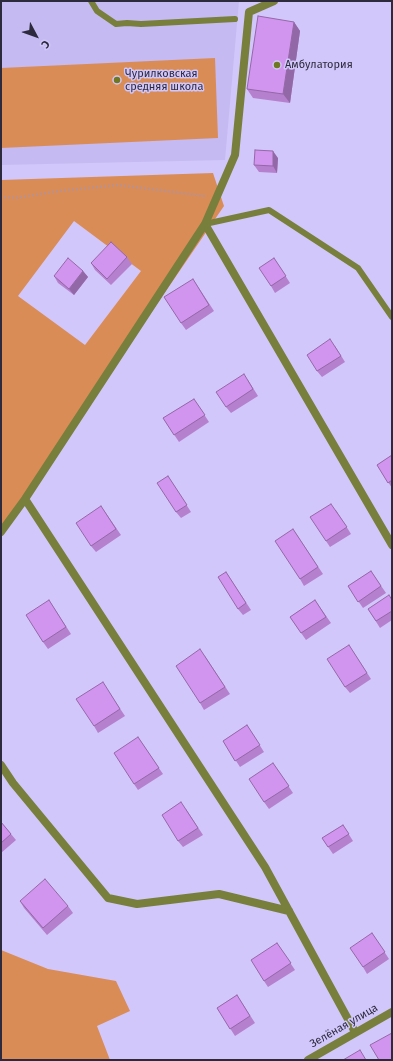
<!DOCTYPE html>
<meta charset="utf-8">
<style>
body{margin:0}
#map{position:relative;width:393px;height:1061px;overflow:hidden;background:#d2c7fa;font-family:"Fira Sans",sans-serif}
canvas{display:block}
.frame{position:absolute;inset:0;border:2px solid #2e2a3e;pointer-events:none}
.north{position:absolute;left:16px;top:16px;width:40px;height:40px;-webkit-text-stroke:3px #d2c7fa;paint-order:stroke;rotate:131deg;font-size:11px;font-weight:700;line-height:16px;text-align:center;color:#2e2a3e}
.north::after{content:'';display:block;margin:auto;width:14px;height:18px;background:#2e2a3e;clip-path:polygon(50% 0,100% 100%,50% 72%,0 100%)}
</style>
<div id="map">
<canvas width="393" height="1061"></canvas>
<div class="frame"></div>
<div class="north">С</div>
</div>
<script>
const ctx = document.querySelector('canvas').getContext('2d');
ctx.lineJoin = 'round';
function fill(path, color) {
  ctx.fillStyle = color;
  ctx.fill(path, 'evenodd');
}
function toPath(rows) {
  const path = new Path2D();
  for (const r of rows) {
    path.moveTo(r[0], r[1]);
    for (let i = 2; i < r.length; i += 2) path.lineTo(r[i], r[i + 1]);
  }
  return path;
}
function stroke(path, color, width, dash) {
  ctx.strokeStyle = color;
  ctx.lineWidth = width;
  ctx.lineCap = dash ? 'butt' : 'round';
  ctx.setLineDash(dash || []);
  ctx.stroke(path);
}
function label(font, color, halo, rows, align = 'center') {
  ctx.font = font + ' "Fira Sans",sans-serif';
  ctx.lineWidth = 3;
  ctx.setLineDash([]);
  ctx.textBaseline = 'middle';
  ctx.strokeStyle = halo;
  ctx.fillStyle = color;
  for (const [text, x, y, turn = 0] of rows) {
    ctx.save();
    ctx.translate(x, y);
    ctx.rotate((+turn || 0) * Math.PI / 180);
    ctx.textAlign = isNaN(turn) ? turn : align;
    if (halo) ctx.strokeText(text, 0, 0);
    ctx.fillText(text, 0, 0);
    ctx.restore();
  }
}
fill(toPath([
 [1,1,239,1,225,160,1,165]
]), '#c6baf2');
fill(toPath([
 [215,58,218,138,1,148,1,68],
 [213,173,224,206,1,532,1,180],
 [74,221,141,271,85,345,18,296],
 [1,950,48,969,116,981,130,1011,97,1026,110,1060,1,1060]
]), '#da8c56');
stroke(toPath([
 [1,197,16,198,59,191,118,185,205,196]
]), '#9e95be', 2.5, [1, 3]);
stroke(toPath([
 [91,1,97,11,116,24,127,23,141,24,235,19],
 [205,224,269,210,358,268,392,317]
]), '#787f3d', 6);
stroke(toPath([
 [205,224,392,545],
 [25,499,265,867,355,1032],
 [1,532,25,499,205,224,235,155,249,12,274,1],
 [1,765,13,783,108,898,137,904,219,894,289,911]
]), '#787f3d', 8);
stroke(toPath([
 [308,1060,392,1012]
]), '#787f3d', 8);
fill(toPath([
 [294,22,300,31,290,103,253,98,247,89],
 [278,158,277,173,259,172,254,165],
 [127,257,132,264,111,285,95,270,91,263],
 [274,258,290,283,275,293,271,286],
 [83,271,88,277,74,295,58,283,54,276],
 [193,279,214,311,186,330,181,323],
 [335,346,345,362,322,377,317,371],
 [248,380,258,396,231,413,226,407],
 [194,399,209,422,179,442,163,418],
 [392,455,392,488,377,465],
 [168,476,191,512,181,518,176,512],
 [101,506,121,535,96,552,91,546],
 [336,510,351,534,330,547,326,541],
 [293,529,323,574,304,586,300,579],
 [371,571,386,593,363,608,348,586],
 [226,572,251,610,243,615,238,609],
 [49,600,71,634,48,649,43,642],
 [315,600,331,623,306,640,290,617],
 [392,600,392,620,380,628,368,609],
 [349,645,371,679,350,693,345,687],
 [205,656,230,694,204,710,200,703],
 [107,689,125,716,98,733,94,726],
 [247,725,264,752,240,767,223,741],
 [138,737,163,774,138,790,134,784],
 [273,763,293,793,269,809,264,802],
 [186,809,203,835,183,847,178,841],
 [1,822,16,840,1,853],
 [343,825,353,841,333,854,322,838],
 [20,901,68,906,73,913,47,935,24,908],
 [372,933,389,959,367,974,363,967],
 [277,943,295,970,268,987,264,981],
 [237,995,255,1023,235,1036,217,1008]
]), '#b580ce');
fill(toPath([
 [294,22,300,31,290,103,283,94],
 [273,151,278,158,277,173,273,166],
 [83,271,88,277,74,295,69,289]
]), '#9368a7');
const building = toPath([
 [258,16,294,22,283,94,247,89,258,16],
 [255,150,273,151,273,166,254,165,255,150],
 [111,242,127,257,107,279,91,263,111,242],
 [68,258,83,271,69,289,54,276,68,258],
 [274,258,286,276,271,286,259,268,274,258],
 [193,279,209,305,181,323,164,297,193,279],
 [330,339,341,356,317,371,307,355,330,339],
 [244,374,253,389,226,407,216,392,244,374],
 [194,399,205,415,174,435,163,418,194,399],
 [392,455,392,480,388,483,377,465,392,455],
 [168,476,187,505,176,512,157,483,168,476],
 [331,504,347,527,326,541,310,517,331,504],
 [101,506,116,529,91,546,76,523,101,506],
 [293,529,318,567,300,579,275,541,293,529],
 [371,571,381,586,358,602,348,586,371,571],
 [226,572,246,603,238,609,218,577,226,572],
 [389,595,392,600,392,611,376,621,368,609,389,595],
 [49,600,66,627,43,642,26,615,49,600],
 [315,600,326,617,301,633,290,617,315,600],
 [349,645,367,673,345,687,327,659,349,645],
 [200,649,225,687,200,703,176,666,200,649],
 [103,682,120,709,94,726,76,699,103,682],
 [247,725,260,745,235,761,223,741,247,725],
 [138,737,159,768,134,784,114,753,138,737],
 [273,763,289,786,264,802,249,779,273,763],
 [181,802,198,828,178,841,162,815,181,802],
 [1,822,11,834,1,843,1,822],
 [343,825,349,834,328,847,322,838,343,825],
 [45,879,68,906,43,928,20,901,45,879],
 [372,933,385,952,363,967,350,948,372,933],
 [277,943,291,963,264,981,251,960,277,943],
 [237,995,250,1016,230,1029,217,1008,237,995],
 [392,1033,392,1060,379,1060,370,1045,392,1033],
 [360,1050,366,1060,343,1060,360,1050]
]);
fill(building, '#d295ef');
stroke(building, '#9368a7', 1);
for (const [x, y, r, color] of [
 [277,65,4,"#707721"],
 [117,80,4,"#707721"]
]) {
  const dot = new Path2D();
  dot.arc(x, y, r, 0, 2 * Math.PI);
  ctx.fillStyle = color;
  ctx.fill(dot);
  stroke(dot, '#d2c7fa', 1.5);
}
label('11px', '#2e2a3e', '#d2c7fa', [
 ["Амбулатория",285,65],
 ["Чурилковская",125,74],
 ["средняя школа",125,87]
], 'left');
label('11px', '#2e2a3e', '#d2c7fa', [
 ["Зелёная улица",344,1026,-30]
]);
</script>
